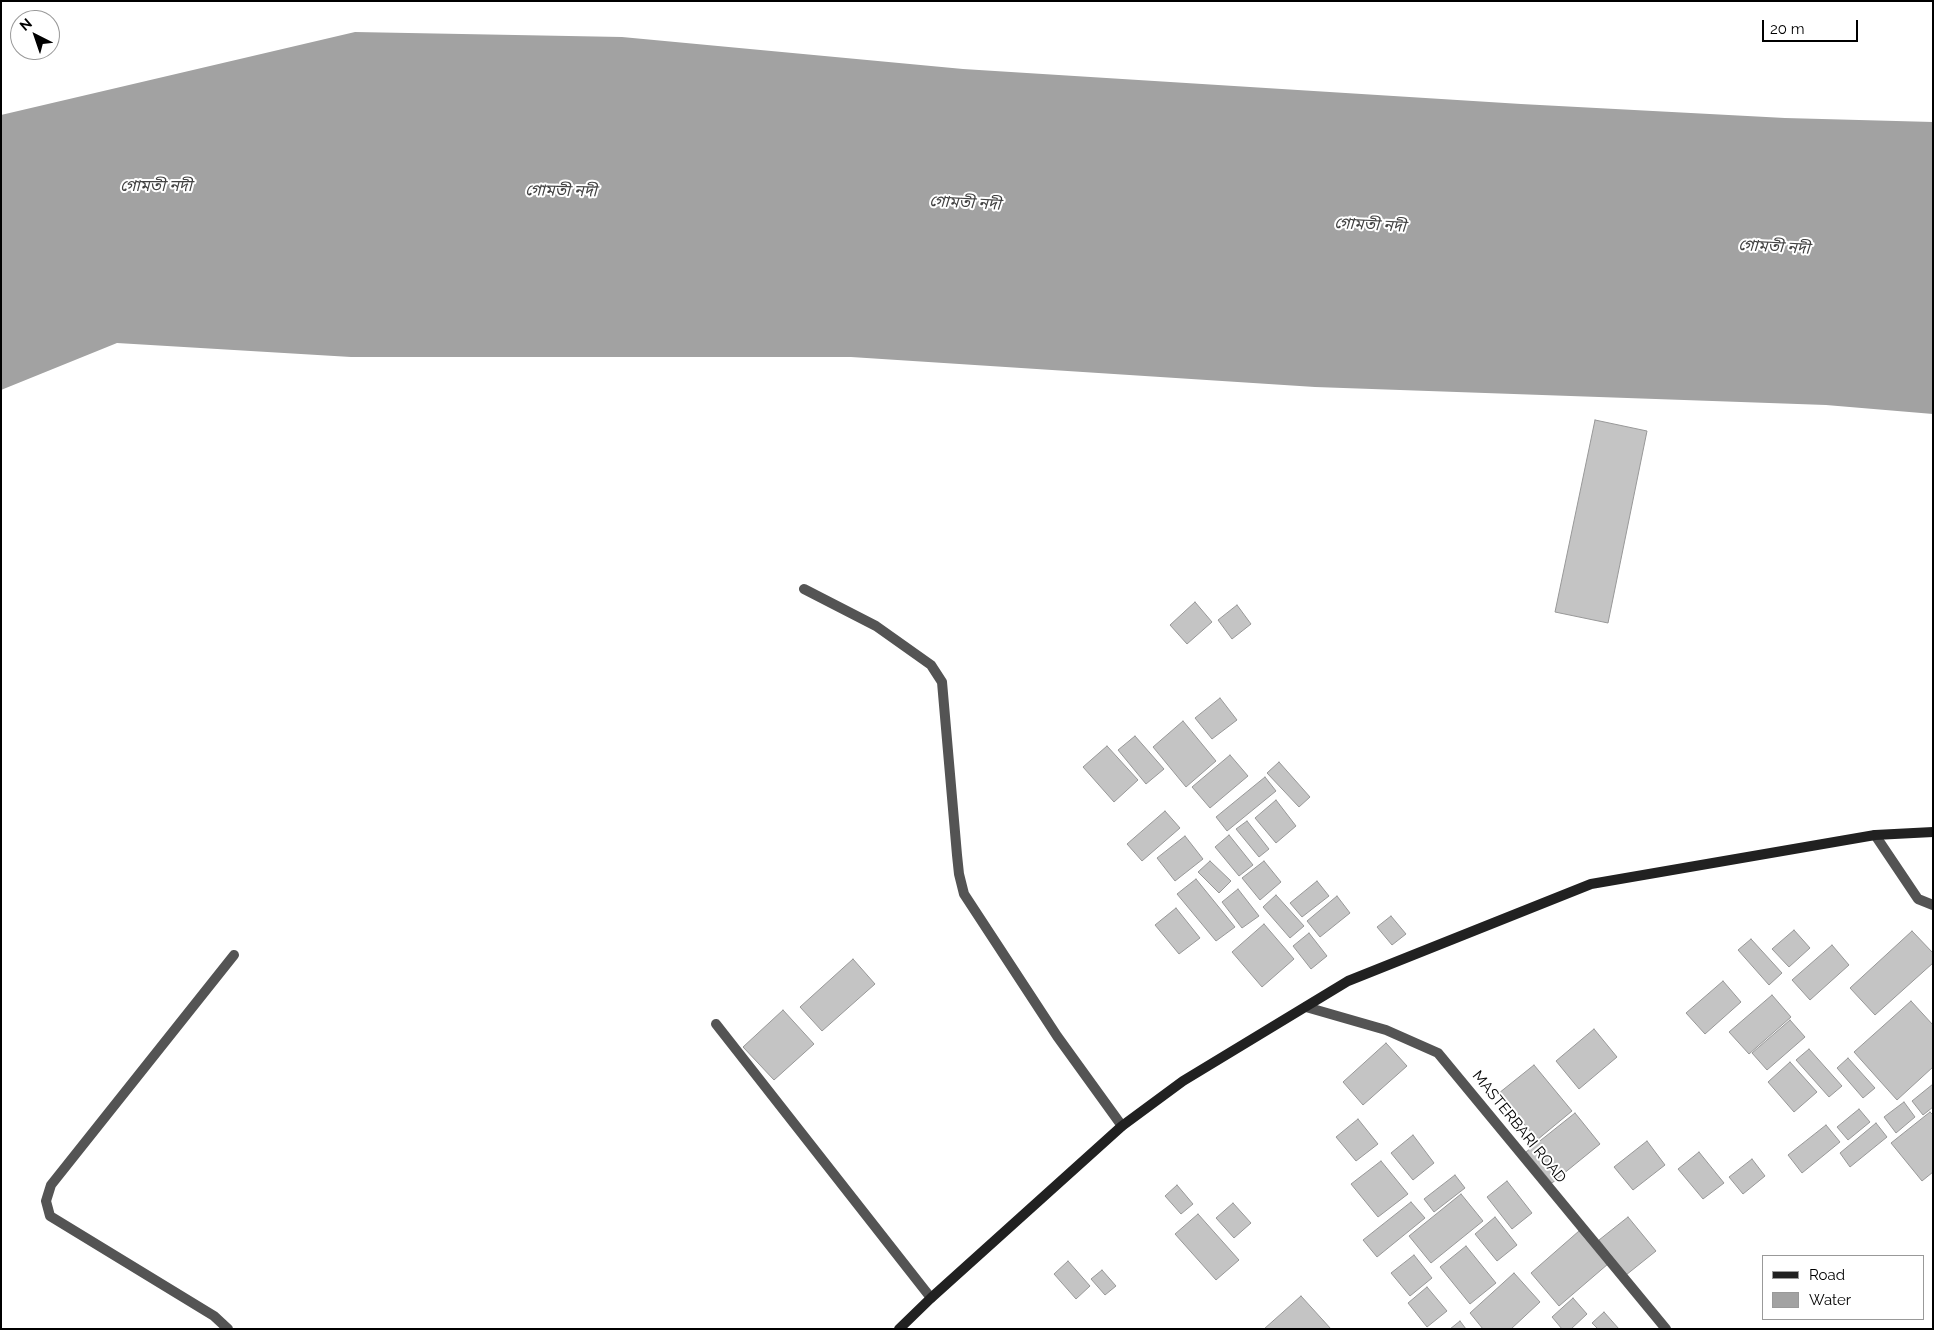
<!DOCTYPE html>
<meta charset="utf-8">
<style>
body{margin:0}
#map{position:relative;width:1934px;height:1330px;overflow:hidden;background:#fff;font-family:Raleway,sans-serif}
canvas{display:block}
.frame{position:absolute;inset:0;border:2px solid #000;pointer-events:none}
.legend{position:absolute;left:1762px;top:1255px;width:162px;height:65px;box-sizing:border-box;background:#fff;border:1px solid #999;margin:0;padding:6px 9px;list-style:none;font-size:15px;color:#000}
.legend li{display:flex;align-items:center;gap:10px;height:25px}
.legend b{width:25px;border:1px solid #999}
.north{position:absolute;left:10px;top:10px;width:50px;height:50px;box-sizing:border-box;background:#fff;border:1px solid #999;border-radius:50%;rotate:319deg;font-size:14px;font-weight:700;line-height:20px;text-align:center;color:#000}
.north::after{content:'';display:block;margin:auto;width:18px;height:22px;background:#000;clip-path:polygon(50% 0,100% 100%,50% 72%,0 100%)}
.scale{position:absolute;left:1762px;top:20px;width:96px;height:22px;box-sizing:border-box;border:2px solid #000;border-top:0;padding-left:6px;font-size:15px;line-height:18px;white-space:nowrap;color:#000;-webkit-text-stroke:4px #fff;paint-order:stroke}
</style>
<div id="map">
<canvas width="1934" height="1330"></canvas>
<div class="frame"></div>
<ul class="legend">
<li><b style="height:6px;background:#212121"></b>Road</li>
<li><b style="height:14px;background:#a2a2a2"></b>Water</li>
</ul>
<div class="north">N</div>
<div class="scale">20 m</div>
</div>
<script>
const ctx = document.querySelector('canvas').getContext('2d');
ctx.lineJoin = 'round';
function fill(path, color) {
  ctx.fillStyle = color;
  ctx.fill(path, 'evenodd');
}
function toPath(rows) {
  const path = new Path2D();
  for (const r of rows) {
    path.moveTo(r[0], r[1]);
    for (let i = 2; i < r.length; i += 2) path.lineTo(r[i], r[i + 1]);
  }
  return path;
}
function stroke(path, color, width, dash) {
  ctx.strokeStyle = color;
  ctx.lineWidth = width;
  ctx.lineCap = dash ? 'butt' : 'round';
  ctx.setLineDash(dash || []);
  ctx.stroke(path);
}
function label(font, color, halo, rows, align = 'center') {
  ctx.font = font + ' Raleway,"Noto Sans Bengali",sans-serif';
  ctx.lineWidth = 4;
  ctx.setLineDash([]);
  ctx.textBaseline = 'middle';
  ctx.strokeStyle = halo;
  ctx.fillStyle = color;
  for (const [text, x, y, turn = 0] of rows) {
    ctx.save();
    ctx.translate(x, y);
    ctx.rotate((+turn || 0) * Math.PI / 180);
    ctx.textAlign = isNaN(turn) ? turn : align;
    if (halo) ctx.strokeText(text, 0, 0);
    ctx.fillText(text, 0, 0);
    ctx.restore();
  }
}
fill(toPath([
 [355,32,622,37,963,69,1521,104,1785,118,1933,122,1933,414,1826,405,1315,387,851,357,351,357,117,343,1,390,1,115]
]), '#a2a2a2');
const building = toPath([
 [1595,420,1647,431,1608,623,1555,612,1595,420],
 [1195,602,1212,622,1187,644,1170,625,1195,602],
 [1237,605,1251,624,1232,639,1218,620,1237,605],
 [1220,698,1237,720,1212,739,1195,718,1220,698],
 [1183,721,1216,761,1186,787,1153,747,1183,721],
 [1135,736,1164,769,1146,784,1118,750,1135,736],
 [1107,746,1138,780,1114,802,1083,767,1107,746],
 [1230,755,1248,776,1210,808,1192,787,1230,755],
 [1279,762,1310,797,1299,807,1267,773,1279,762],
 [1265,777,1276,791,1227,831,1216,817,1265,777],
 [1276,800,1296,826,1276,843,1255,818,1276,800],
 [1165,811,1180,828,1142,861,1127,844,1165,811],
 [1247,821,1269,849,1259,857,1236,829,1247,821],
 [1229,835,1253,865,1239,876,1215,847,1229,835],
 [1185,836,1203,859,1175,881,1157,858,1185,836],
 [1210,861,1231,881,1219,893,1198,872,1210,861],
 [1264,861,1281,882,1260,900,1242,878,1264,861],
 [1196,879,1235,927,1216,941,1177,894,1196,879],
 [1317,881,1329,896,1302,917,1290,903,1317,881],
 [1238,889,1259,916,1242,928,1222,902,1238,889],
 [1276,895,1304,926,1290,938,1263,907,1276,895],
 [1337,896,1350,913,1320,937,1307,921,1337,896],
 [1176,908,1200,938,1179,954,1155,925,1176,908],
 [1391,916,1406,934,1392,945,1377,927,1391,916],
 [1264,924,1294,959,1262,987,1232,952,1264,924],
 [1794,930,1810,948,1789,967,1772,949,1794,930],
 [1912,931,1933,953,1933,963,1875,1015,1850,988,1912,931],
 [1309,933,1327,956,1311,969,1293,946,1309,933],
 [1751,939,1782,973,1769,985,1738,950,1751,939],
 [1832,945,1849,965,1810,1000,1792,980,1832,945],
 [853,959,875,984,822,1031,800,1007,853,959],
 [1723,981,1741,1002,1705,1034,1686,1013,1723,981],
 [1772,995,1791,1017,1749,1054,1729,1032,1772,995],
 [1911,1001,1933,1025,1933,1067,1897,1100,1854,1052,1911,1001],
 [783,1010,814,1044,774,1080,743,1047,783,1010],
 [1790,1020,1805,1037,1767,1070,1752,1053,1790,1020],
 [1594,1029,1617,1057,1579,1089,1556,1061,1594,1029],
 [1386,1043,1407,1066,1363,1105,1343,1082,1386,1043],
 [1809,1049,1842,1086,1829,1097,1796,1060,1809,1049],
 [1848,1058,1875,1088,1863,1098,1837,1068,1848,1058],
 [1790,1062,1817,1092,1794,1112,1768,1082,1790,1062],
 [1534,1065,1572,1111,1537,1140,1499,1093,1534,1065],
 [1933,1084,1933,1107,1923,1115,1912,1101,1933,1084],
 [1904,1102,1915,1117,1896,1133,1884,1117,1904,1102],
 [1859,1109,1870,1122,1848,1140,1837,1127,1859,1109],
 [1930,1112,1933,1115,1933,1172,1922,1181,1891,1143,1930,1112],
 [1575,1113,1600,1144,1552,1183,1526,1152,1575,1113],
 [1358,1119,1378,1144,1356,1161,1336,1137,1358,1119],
 [1876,1123,1887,1137,1850,1167,1840,1153,1876,1123],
 [1826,1125,1840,1142,1802,1173,1788,1155,1826,1125],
 [1413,1135,1434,1163,1413,1180,1391,1153,1413,1135],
 [1647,1141,1665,1165,1633,1190,1614,1167,1647,1141],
 [1699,1152,1724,1183,1703,1199,1678,1169,1699,1152],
 [1752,1159,1765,1176,1743,1194,1729,1177,1752,1159],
 [1381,1161,1408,1194,1378,1217,1351,1184,1381,1161],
 [1455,1175,1465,1188,1434,1212,1424,1199,1455,1175],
 [1507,1181,1532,1213,1512,1229,1487,1197,1507,1181],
 [1177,1185,1193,1204,1181,1214,1165,1196,1177,1185],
 [1461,1194,1483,1221,1431,1263,1409,1236,1461,1194],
 [1411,1202,1425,1218,1377,1257,1363,1240,1411,1202],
 [1233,1203,1251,1223,1234,1238,1216,1218,1233,1203],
 [1198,1214,1239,1260,1216,1280,1175,1234,1198,1214],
 [1495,1217,1517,1245,1497,1261,1475,1234,1495,1217],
 [1628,1217,1656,1251,1626,1275,1599,1240,1628,1217],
 [1579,1231,1608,1264,1559,1306,1531,1273,1579,1231],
 [1466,1246,1496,1283,1470,1304,1440,1267,1466,1246],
 [1414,1255,1432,1278,1410,1296,1391,1273,1414,1255],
 [1068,1261,1090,1286,1076,1299,1054,1274,1068,1261],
 [1102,1270,1116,1286,1105,1295,1091,1279,1102,1270],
 [1514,1273,1540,1302,1511,1329,1483,1329,1470,1313,1514,1273],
 [1427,1287,1447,1311,1427,1327,1408,1303,1427,1287],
 [1301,1296,1331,1329,1264,1329,1301,1296],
 [1573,1298,1587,1314,1571,1329,1562,1329,1552,1317,1573,1298],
 [1604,1312,1619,1329,1598,1329,1592,1323,1604,1312],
 [1460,1321,1466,1329,1450,1329,1460,1321]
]);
fill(building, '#c4c4c4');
stroke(building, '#989898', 1);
stroke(toPath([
 [228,1329,214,1316,50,1216,46,1201,51,1185,234,955]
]), '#545454', 10);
stroke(toPath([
 [804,589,876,626,931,665,942,682,957,855,959,874,964,894,1057,1036,1122,1126],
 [1875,835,1918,899,1933,905],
 [1306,1007,1386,1030,1438,1053,1666,1329],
 [716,1024,931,1298]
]), '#545454', 10);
stroke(toPath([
 [899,1329,931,1298,1122,1126,1183,1081,1348,981,1591,884,1875,835,1933,832]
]), '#212121', 10);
label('15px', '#000', '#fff', [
 ["MASTERBARI ROAD",1519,1127,51]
]);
label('italic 16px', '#434343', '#fff', [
 ["গোমতী নদী",156,186],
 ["গোমতী নদী",561,191,1],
 ["গোমতী নদী",965,203,3],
 ["গোমতী নদী",1370,225,3],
 ["গোমতী নদী",1774,247,3]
]);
</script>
